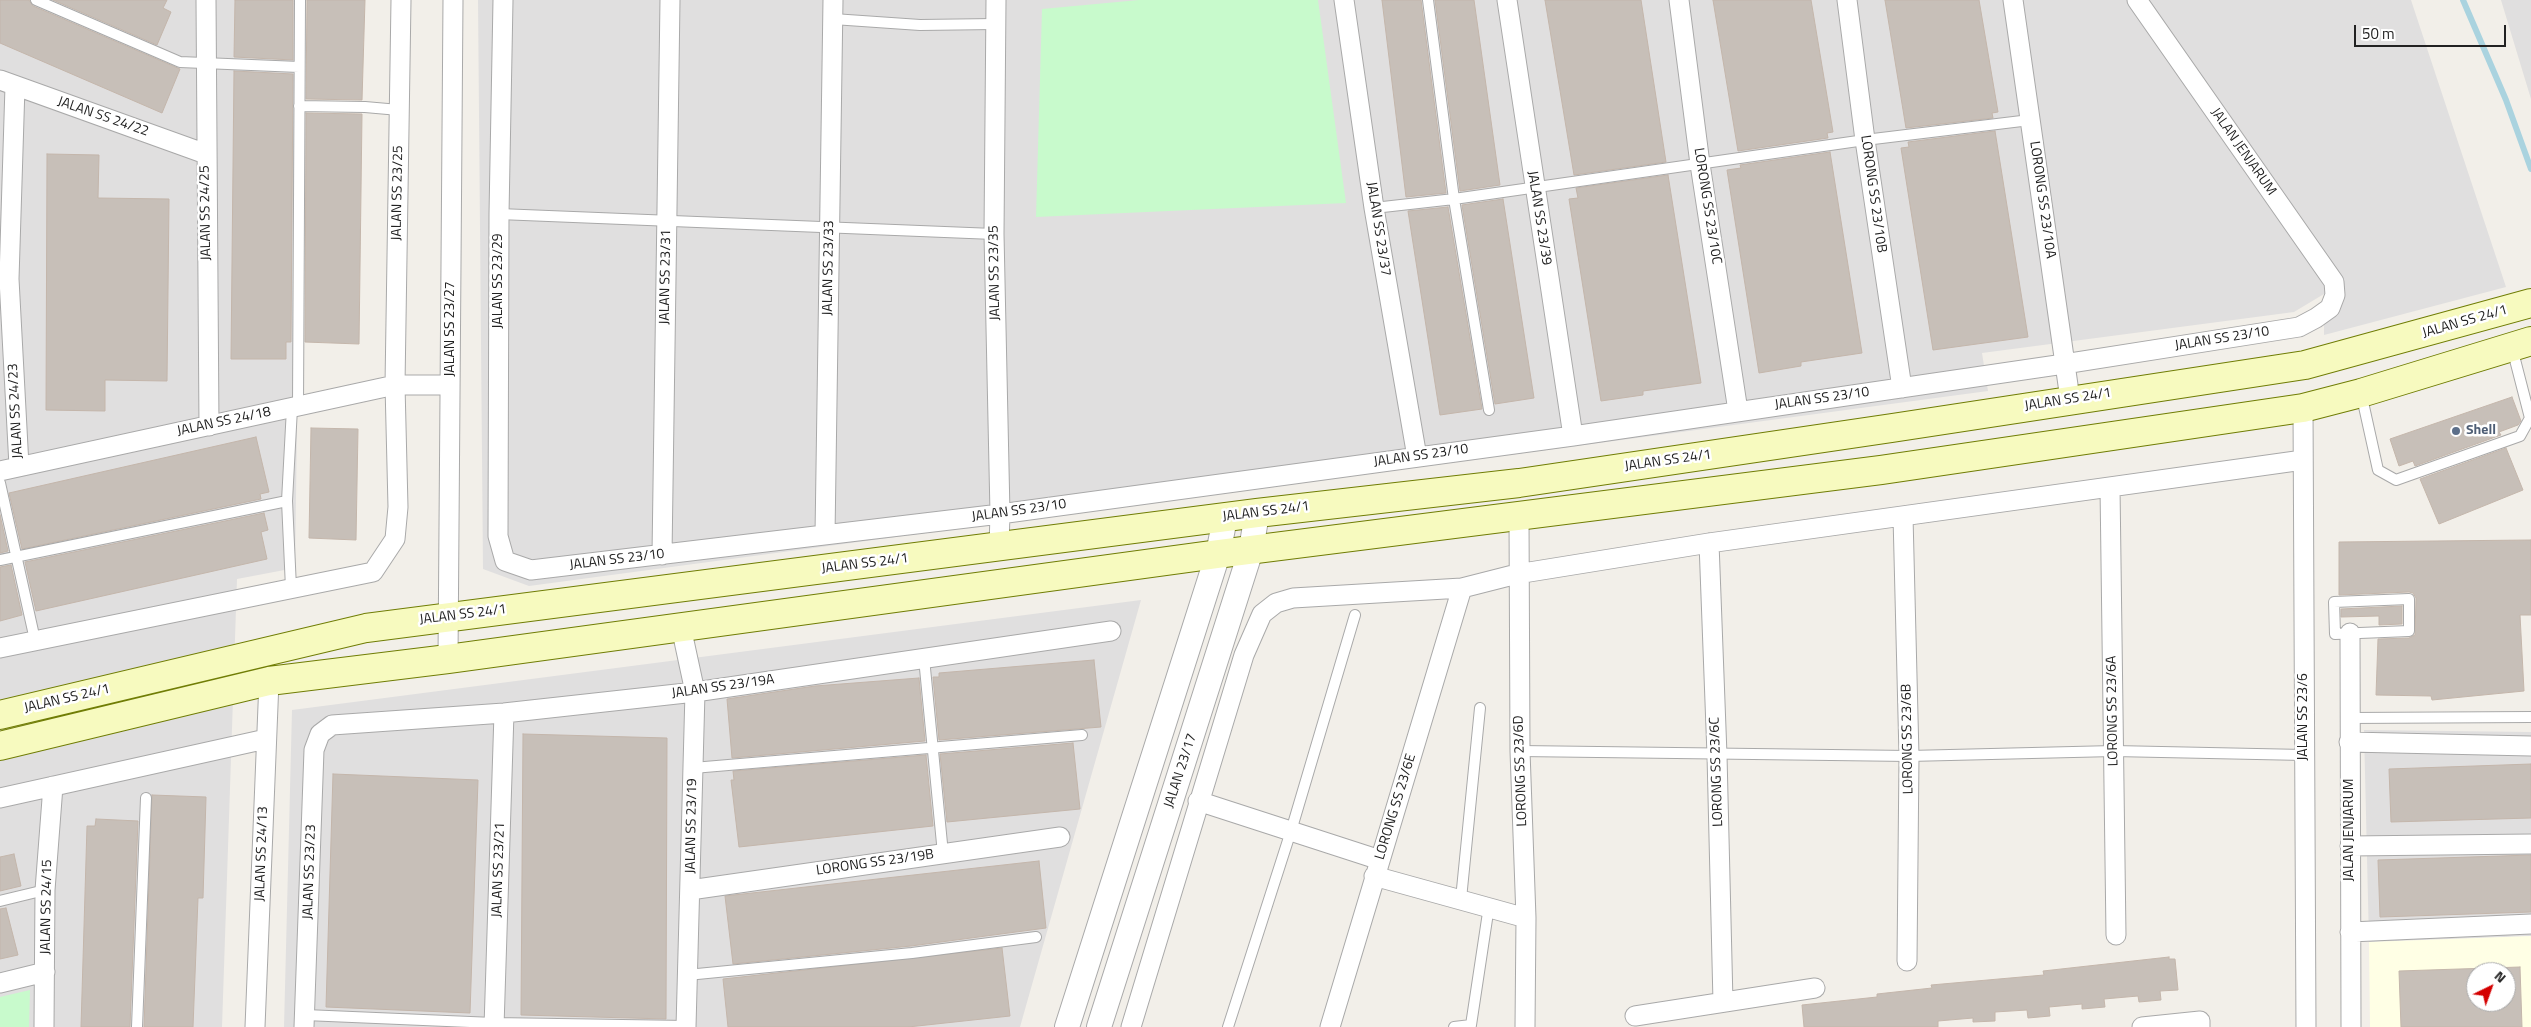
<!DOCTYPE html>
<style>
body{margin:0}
#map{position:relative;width:2531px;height:1027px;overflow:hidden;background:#f2efe9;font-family:"Titillium Web",sans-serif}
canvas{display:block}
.north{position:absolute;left:2466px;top:962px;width:50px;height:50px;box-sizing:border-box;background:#fff;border:1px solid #a7a7a7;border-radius:50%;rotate:42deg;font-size:14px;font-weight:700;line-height:20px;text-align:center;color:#222}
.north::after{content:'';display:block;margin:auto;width:18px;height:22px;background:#d40000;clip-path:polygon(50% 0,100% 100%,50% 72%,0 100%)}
.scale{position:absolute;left:2354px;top:25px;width:152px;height:22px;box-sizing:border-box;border:2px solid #222;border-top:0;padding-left:6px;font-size:15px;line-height:18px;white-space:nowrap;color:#222;-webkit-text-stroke:4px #fff;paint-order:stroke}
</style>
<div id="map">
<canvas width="2531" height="1027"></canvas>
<div class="north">N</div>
<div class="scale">50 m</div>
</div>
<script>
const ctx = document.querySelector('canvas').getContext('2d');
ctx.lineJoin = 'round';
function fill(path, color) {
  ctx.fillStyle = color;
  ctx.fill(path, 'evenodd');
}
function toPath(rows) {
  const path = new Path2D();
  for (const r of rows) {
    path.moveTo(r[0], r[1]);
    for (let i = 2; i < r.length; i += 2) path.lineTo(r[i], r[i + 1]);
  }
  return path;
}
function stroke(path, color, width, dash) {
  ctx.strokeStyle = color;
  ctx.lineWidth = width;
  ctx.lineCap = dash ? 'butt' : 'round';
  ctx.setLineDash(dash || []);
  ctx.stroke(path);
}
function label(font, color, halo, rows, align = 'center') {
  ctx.font = font + ' "Titillium Web",sans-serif';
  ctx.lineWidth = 5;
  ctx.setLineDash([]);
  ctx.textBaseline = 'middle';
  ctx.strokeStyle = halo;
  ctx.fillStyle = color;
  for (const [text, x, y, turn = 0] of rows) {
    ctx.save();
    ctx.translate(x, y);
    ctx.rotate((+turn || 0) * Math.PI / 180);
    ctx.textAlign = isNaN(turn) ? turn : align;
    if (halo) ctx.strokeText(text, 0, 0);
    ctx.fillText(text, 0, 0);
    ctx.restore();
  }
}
fill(toPath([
 [0,0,303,0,295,568,237,579,222,1027,0,1027],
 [478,0,2411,0,2506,287,2324,335,2324,294,2294,312,1982,353,1988,391,529,586,483,569],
 [2501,0,2531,0,2531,99],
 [1141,600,1020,1027,284,1027,292,710],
 [2364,730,2531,732,2531,936,2369,942]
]), '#e0dfdf');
fill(toPath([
 [2531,936,2531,1027,2370,1027,2369,942],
 [2476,972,2506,972,2506,1002,2476,1002]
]), '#ffffe5');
fill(toPath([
 [1139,0,1318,0,1346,203,1036,217,1042,9],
 [30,990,29,1027,0,1027,0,997]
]), '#c8facc');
stroke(toPath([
 [2463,0,2506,100,2531,169]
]), '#aad3df', 6);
const building = toPath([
 [0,0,29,0,33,6,180,69,162,113,0,43,0,0],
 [53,0,167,0,163,8,171,12,157,45,53,0],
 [235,0,293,0,293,60,234,57,235,0],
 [307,0,365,0,362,100,306,99,307,0],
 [1382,0,1421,0,1446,193,1406,197,1382,0],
 [1435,0,1474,0,1500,185,1460,191,1435,0],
 [1545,0,1641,0,1666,162,1574,175,1545,0],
 [1713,0,1811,0,1833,132,1827,133,1828,138,1738,151,1713,0],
 [1885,0,1979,0,1998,112,1992,113,1993,118,1906,128,1885,0],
 [234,71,293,74,291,342,286,342,286,359,231,359,234,71],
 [306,113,362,114,359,344,305,342,306,113],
 [1995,131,2028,337,1933,350,1901,148,1909,147,1908,142,1995,131],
 [1830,152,1862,353,1801,362,1801,366,1759,373,1727,170,1741,168,1740,165,1830,152],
 [47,154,99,155,98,198,169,199,167,381,105,380,105,411,46,410,47,154],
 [1668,175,1701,383,1643,391,1643,395,1601,401,1569,199,1578,198,1576,188,1668,175],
 [1503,199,1534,398,1495,404,1462,205,1503,199],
 [1448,207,1482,409,1440,415,1408,211,1448,207],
 [2512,397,2521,421,2518,425,2499,432,2501,435,2415,466,2413,461,2399,466,2390,439,2512,397],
 [311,428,358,429,356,540,309,538,311,428],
 [256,437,269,492,260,494,261,499,22,549,9,493,256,437],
 [2506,448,2523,490,2439,524,2420,479,2506,448],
 [264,513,268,530,261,532,267,559,36,611,25,562,264,513],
 [0,515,8,551,0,553,0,515],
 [2531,540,2531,615,2520,615,2524,691,2432,700,2431,696,2376,695,2378,639,2409,638,2415,635,2416,598,2413,593,2409,592,2339,595,2339,542,2531,540],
 [11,565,22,615,0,621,0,567,11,565],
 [2402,606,2402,624,2379,625,2379,616,2341,617,2341,609,2402,606],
 [1094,660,1101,727,939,740,933,677,939,677,939,673,1094,660],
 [919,678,925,741,732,758,727,699,815,686,919,678],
 [523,734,667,738,666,1019,521,1015,523,734],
 [1073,743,1080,809,947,822,940,754,1073,743],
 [926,755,933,826,739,847,731,780,734,780,733,771,926,755],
 [2531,764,2531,818,2391,822,2389,769,2531,764],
 [333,774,478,780,470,1013,326,1007,333,774],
 [152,795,206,797,203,898,198,898,193,1027,144,1027,152,795],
 [96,819,138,821,130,1027,81,1027,87,826,95,826,96,819],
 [14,854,21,886,0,891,0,857,14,854],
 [2531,855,2531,912,2380,917,2378,860,2531,855],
 [1039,861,1046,928,911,946,733,964,725,896,1039,861],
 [6,908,18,955,0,959,0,909,6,908],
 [1002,948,1010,1016,908,1027,728,1027,723,979,1002,948],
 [2169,957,2169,959,2175,959,2178,990,2160,991,2161,1000,2139,1002,2138,996,2104,999,2105,1007,2082,1009,2082,1004,2049,1007,2050,1016,2028,1018,2027,1010,1995,1012,1995,1021,1973,1022,1973,1018,1938,1021,1938,1027,1804,1027,1802,1005,1877,997,1877,994,1932,988,1931,985,2044,975,2043,971,2169,957],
 [2520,967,2522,1027,2401,1027,2399,971,2520,967],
 [2476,972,2506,972,2506,1002,2476,1002,2476,972]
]);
fill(building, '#c7bfb8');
stroke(building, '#c4b6ab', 1);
const service = toPath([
 [36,0,180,62,299,67],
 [1428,0,1454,199,1489,410],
 [833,19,920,25,995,24],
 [299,106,365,107,399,110],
 [1374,208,1454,199,1865,140,2030,120],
 [499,214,994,234],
 [2361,393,2378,470,2396,480,2520,436,2530,418,2512,348],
 [298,406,300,0],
 [0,483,35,640],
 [0,560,287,501],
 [291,588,287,501,292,408],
 [2409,599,2409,631,2335,634,2334,602,2409,599],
 [924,658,943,854],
 [2349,718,2531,717],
 [1520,751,1909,756,2114,751,2304,755],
 [693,768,1082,735],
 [1461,899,1480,708],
 [0,901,45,890],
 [687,975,912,953,1036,937],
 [305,1015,494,1023,686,1026],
 [137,1027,146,798],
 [1228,1027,1291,831,1355,615],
 [1454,1027,1471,1025,1489,906]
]);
const minor = toPath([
 [206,0,209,426],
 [503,0,499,214,498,536,505,561,531,570,1000,514,1573,436,2064,364,2299,327,2316,318,2330,308,2335,295,2334,282,2137,0],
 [996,0,994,234,1000,514,999,547],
 [1344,0,1374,208,1417,457],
 [1507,0,1573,436],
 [1679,0,1700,164,1738,411],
 [1847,0,1865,140,1902,388],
 [2013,0,2070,399],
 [0,80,206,154],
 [15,86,9,279,19,466],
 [2303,408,2306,1027],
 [0,471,395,385,450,385],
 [2110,487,2116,935],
 [1519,516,1520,751,1526,918,1525,1027],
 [1903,516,1909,756,1907,961],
 [825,535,833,0],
 [1709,543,1717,755,1723,1002],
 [662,555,670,0],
 [681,627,695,692,686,1027],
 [2350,633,2351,1027],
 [0,648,373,572,395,539,398,507,395,385,401,0],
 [448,659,453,0],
 [2349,742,2531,746],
 [0,798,266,739],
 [1198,801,1380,860],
 [2350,846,2531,844],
 [1374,876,1526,918],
 [690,890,1060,837],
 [2350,932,2531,924],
 [0,983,45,972],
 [1635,1016,1815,988],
 [44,1027,45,890,53,786],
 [255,1027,269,681],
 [304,1027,314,750,320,734,332,725,504,713,695,692,1111,631],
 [494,1027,504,713],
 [1131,1027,1244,655,1262,614,1276,603,1293,598,1462,588,1517,574,1709,543,2303,460],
 [1330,1027,1462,588],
 [2142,1027,2200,1021,2200,1027]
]);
const tertiary = toPath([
 [1067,1027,1218,554,1225,518],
 [1099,1027,1251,550,1257,513]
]);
const secondary = toPath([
 [0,715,366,628,1257,513,1519,483,1892,428,2305,365,2531,303],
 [0,746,269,681,448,659,1218,554,1881,470,2303,408,2361,393,2531,341]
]);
stroke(service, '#a9a9a9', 12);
stroke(minor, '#a9a9a9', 21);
stroke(tertiary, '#a9a9a9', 26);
stroke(secondary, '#707d05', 30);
stroke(service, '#fff', 10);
stroke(minor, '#fff', 19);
stroke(tertiary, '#fff', 24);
stroke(secondary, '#f7fabf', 28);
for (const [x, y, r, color] of [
 [2456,431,5,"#5c6f8a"]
]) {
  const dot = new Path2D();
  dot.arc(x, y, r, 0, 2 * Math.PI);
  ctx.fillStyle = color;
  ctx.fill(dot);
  stroke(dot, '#fff', 2);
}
label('14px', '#222', '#fff', [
 ["JALAN SS 24/22",103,117,19],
 ["JALAN JENJARUM",2243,152,55],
 ["JALAN SS 23/25",398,193,-89],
 ["LORONG SS 23/10B",1873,194,82],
 ["LORONG SS 23/10A",2042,200,82],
 ["LORONG SS 23/10C",1707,206,81],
 ["JALAN SS 24/25",206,213,-91],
 ["JALAN SS 23/39",1539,218,81],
 ["JALAN SS 23/37",1378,229,81],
 ["JALAN SS 23/33",829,268,-89],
 ["JALAN SS 23/35",995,273,-91],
 ["JALAN SS 23/31",666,277,-89],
 ["JALAN SS 23/29",499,281,-90],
 ["JALAN SS 24/1",2465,322,-16],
 ["JALAN SS 23/27",451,329,-90],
 ["JALAN SS 23/10",2222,339,-9],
 ["JALAN SS 23/10",1822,399,-8],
 ["JALAN SS 24/1",2068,400,-9],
 ["JALAN SS 24/23",16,411,-93],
 ["JALAN SS 24/18",224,422,-12],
 ["JALAN SS 23/10",1421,456,-8],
 ["JALAN SS 24/1",1668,461,-8],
 ["JALAN SS 23/10",1019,511,-8],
 ["JALAN SS 24/1",1266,512,-7],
 ["JALAN SS 23/10",617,560,-7],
 ["JALAN SS 24/1",865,564,-7],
 ["JALAN SS 24/1",463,615,-7],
 ["JALAN SS 23/19A",723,687,-8],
 ["JALAN SS 24/1",67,699,-13],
 ["LORONG SS 23/6A",2113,711,-91],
 ["JALAN SS 23/6",2304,717,-90],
 ["LORONG SS 23/6B",1908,739,-91],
 ["JALAN 23/17",1181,771,-72],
 ["LORONG SS 23/6D",1521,771,-92],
 ["LORONG SS 23/6C",1717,772,-92],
 ["LORONG SS 23/6E",1396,807,-73],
 ["JALAN SS 23/19",692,826,-89],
 ["JALAN JENJARUM",2350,830,-90],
 ["JALAN SS 24/13",262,854,-88],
 ["LORONG SS 23/19B",875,863,-8],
 ["JALAN SS 23/21",499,870,-88],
 ["JALAN SS 23/23",310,872,-88],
 ["JALAN SS 24/15",47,907,-89]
]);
label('bold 14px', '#4e5e75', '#fff', [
 ["Shell",2466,431]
], 'left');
</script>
